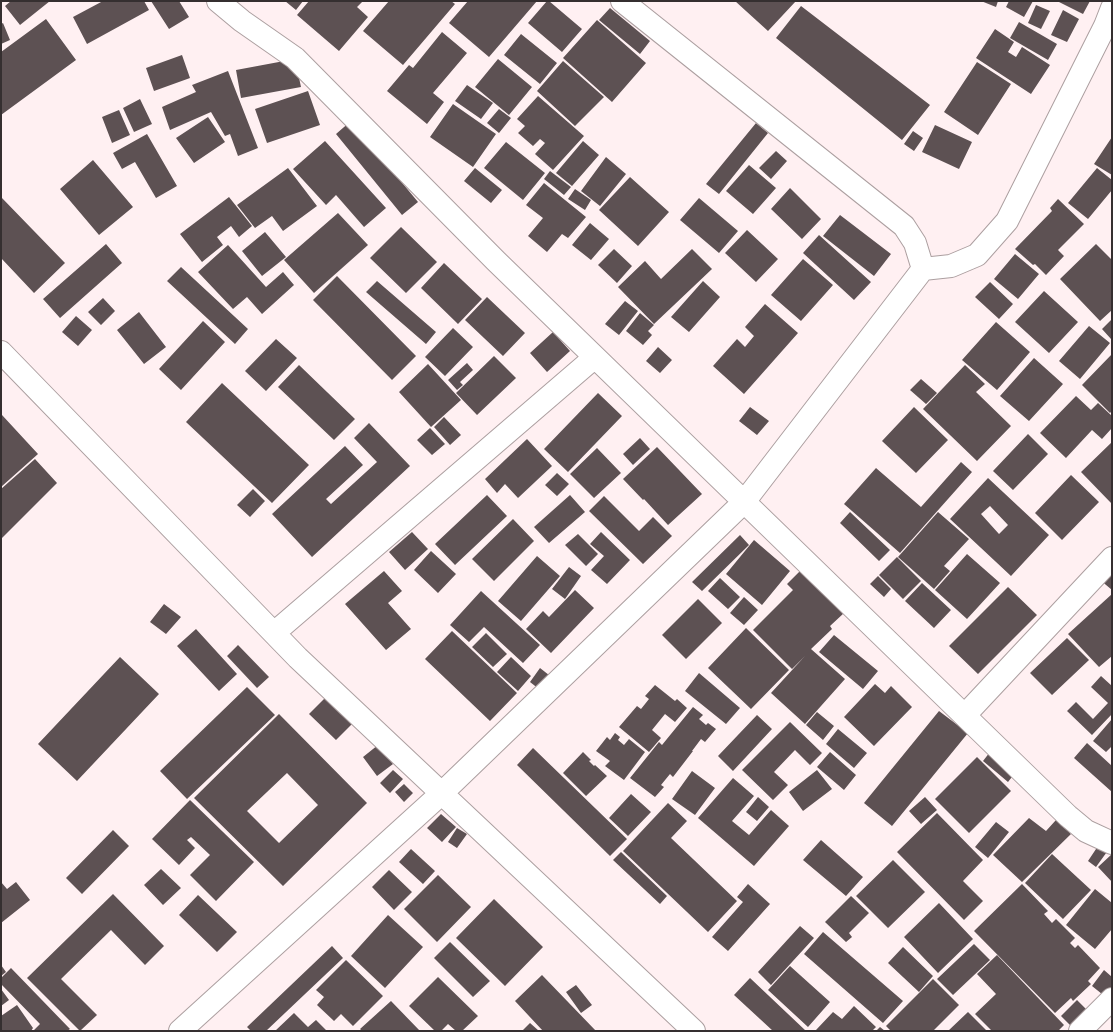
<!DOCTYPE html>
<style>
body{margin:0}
#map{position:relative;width:1113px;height:1032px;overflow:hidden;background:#fff0f2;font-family:Arial,sans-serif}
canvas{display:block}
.frame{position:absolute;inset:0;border:2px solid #352f30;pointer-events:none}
</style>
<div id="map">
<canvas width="1113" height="1032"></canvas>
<div class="frame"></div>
</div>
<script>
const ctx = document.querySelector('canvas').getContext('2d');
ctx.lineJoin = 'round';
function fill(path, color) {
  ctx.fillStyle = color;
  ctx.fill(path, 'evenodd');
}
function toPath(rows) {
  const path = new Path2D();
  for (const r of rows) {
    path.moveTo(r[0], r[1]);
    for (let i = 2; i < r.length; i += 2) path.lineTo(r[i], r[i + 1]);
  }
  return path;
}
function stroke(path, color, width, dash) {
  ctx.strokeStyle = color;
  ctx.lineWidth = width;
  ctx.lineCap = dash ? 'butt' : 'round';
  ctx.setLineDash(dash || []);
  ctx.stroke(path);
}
fill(toPath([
 [11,1,50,1,20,25,5,6],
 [103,1,144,1,149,10,87,44,73,17],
 [151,1,179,1,189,17,169,29],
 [285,1,303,1,296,10],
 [309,1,363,1,357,7,368,17,339,51,297,15],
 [389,1,451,1,455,4,403,65,363,31],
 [468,1,537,1,489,57,449,23],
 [547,1,549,1,582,29,562,52,528,23],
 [735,1,796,1,768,31],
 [981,1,998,1,996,7],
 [1009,1,1033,1,1024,17,1006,7],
 [1057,1,1090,1,1083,14],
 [1036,5,1050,11,1041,29,1028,23],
 [801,6,930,105,902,140,776,38],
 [610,8,650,41,640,54,599,20],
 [1063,10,1079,19,1067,42,1051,35],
 [46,19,76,60,1,115,1,52],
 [597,20,646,63,612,102,563,58],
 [1019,22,1057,44,1048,60,1010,38],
 [3,23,10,40,1,44,1,24],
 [995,29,1014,42,1008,52,1016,57,1022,47,1050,65,1031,94,976,58],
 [442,32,467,53,433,93,444,102,427,124,387,91,409,65,413,68],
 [521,34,557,63,540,84,504,55],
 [182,55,190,78,154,91,146,68],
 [295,59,301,87,241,98,236,70],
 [498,59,532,87,509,115,475,87],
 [563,61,604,97,575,126,537,91],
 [977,62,1011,84,978,135,944,112],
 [228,71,258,148,238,156,230,134,225,136,211,112,170,130,162,107,196,92,192,85],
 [467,85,493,103,481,119,455,101],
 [308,91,320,125,267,143,255,109],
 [538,96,584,136,553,170,535,154,545,143,540,139,533,146,518,133,525,126,517,119],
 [140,99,152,124,134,132,123,108],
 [453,104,496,134,473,167,430,137],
 [499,109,511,118,499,133,487,123],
 [119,110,130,135,112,143,102,117],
 [208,117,225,142,194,163,176,138],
 [351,121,418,202,402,215,336,134],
 [756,123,768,133,719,194,706,184],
 [935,125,972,142,959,169,922,152],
 [913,131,923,138,914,151,904,144],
 [147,134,177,186,156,198,135,162,122,169,113,153],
 [1112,137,1112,175,1094,164],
 [325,141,386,208,364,227,336,195,326,205,293,169],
 [583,141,599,155,572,186,556,173],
 [506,142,545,173,523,200,484,168],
 [776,151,787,161,771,179,759,168],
 [606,157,626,174,600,206,581,191],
 [93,160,133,207,99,235,60,189],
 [749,165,776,188,753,214,726,191],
 [288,168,317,206,283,231,272,216,255,228,237,205],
 [475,168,502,190,491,203,464,181],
 [1097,168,1112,180,1112,190,1088,219,1068,203],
 [550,171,571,187,564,195,544,179],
 [630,177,669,212,638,246,599,210],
 [544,183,586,217,568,238,562,234,547,252,528,236,543,218,526,205],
 [790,188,821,219,802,239,771,209],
 [575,189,591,200,585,210,568,199],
 [1,197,65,263,34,293,1,258],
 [229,197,252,226,239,237,231,226,217,237,223,245,202,262,180,234],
 [699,198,738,231,719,253,680,220],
 [1058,199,1084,224,1058,250,1064,256,1046,275,1035,264,1033,265,1015,249,1052,211,1050,208],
 [338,213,368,245,314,293,284,260],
 [840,215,891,254,874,276,823,236],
 [590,223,609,239,591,260,572,245],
 [401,227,437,262,406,293,370,258],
 [747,230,778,259,756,282,725,253],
 [265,232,286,257,262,276,242,251],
 [819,235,871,282,854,300,803,253],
 [106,244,122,263,60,318,43,299],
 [1096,244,1112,260,1112,310,1100,321,1060,279],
 [228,245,266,287,283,272,294,285,262,314,247,297,233,309,198,272],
 [614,249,632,266,617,283,598,265],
 [692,249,712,269,654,324,618,287,645,261,661,279],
 [1015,254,1039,274,1018,299,994,279],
 [803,259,833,285,801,321,771,295],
 [444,263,482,299,458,324,421,288],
 [181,267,248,329,235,344,167,281],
 [337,276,416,356,392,380,313,300],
 [377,281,436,332,426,344,366,292],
 [703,281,720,297,689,332,671,317],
 [990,282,1013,304,999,319,975,297],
 [1044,291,1078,322,1049,353,1015,322],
 [487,297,525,333,503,356,465,320],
 [103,298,115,311,101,325,88,312],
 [625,301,638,311,619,335,605,324],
 [765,304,798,333,744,394,713,366,737,339,745,347,754,336,745,327],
 [139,312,166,347,144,364,117,330],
 [640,313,654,325,648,331,652,335,643,345,626,331],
 [76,316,92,330,78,346,62,332],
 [1112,319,1112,338,1111,339,1102,329],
 [203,321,225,342,181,390,159,369],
 [996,322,1030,352,997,390,962,360],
 [1089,326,1110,343,1080,379,1059,361],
 [453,328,473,347,445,376,425,357],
 [553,332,570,351,547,372,530,353],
 [276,339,297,358,266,391,245,371],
 [658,347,672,360,660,373,646,361],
 [1112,354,1112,411,1110,413,1082,385],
 [494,356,516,378,477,415,456,393],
 [1034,358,1063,384,1029,421,1000,396],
 [467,363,473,370,460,382,463,385,457,390,448,380],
 [428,364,461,400,431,427,399,392],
 [299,365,355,419,334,440,278,387],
 [965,365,985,384,976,392,1011,426,977,461,923,409],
 [921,379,937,393,926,404,910,390],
 [222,383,309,465,272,503,186,422],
 [598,393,622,416,568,472,544,449],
 [1076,396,1091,410,1098,403,1112,416,1112,428,1102,439,1092,430,1066,458,1040,433],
 [750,407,769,421,757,435,739,421],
 [914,407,948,440,916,473,882,441],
 [2,415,38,454,1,487,1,416],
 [444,417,461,435,450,445,434,427],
 [369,423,410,466,312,557,272,514,345,446,363,465,326,499,331,504,377,462,354,438],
 [430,428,445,444,432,455,417,440],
 [1028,434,1048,454,1013,490,993,471],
 [640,438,650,449,633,465,623,454],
 [527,439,552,466,518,498,505,484,497,493,485,479],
 [1112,442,1112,504,1081,472],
 [657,447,702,494,668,525,644,499,643,500,623,479],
 [597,448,621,473,594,498,570,474],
 [35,459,57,483,1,539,1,489],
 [961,462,972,472,900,553,844,504,876,468,921,507],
 [557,473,569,484,557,496,545,485],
 [1071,475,1099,502,1062,540,1035,513],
 [988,478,1049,535,1011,576,950,519],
 [990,506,1008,525,999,534,981,514],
 [253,489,265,501,250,517,237,505],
 [487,495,507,516,455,565,435,544],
 [570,495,585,512,549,543,534,527],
 [604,496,639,531,653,517,672,536,643,564,589,511],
 [850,512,890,550,879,561,840,523],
 [938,512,969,539,944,566,950,571,934,589,898,557],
 [513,519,534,541,494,581,472,559],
 [412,532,428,549,405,570,389,552],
 [601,532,630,560,607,584,591,570,604,556,590,544],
 [578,534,598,554,586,566,565,545],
 [740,535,749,545,702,591,692,582],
 [754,540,790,571,762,605,726,574],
 [431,551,456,574,438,593,414,570],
 [967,554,1000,583,967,619,935,590],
 [537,556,560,576,521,621,498,601],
 [897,557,921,581,903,599,879,575],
 [1112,564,1112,590,1099,579],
 [569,567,581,576,565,599,552,589],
 [801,570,844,613,830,626,832,629,811,649,845,679,805,724,771,693,805,656,792,669,753,630,793,590,787,584],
 [384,571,402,591,388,603,411,629,386,650,345,604],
 [878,576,891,589,884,597,870,584],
 [720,578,740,597,728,609,708,591],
 [922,583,951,610,934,628,905,601],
 [1008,587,1037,615,978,674,949,646],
 [575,590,594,608,551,653,526,629,543,611,549,617],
 [481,591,540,645,523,663,484,627,469,642,450,625],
 [1112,594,1112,656,1099,667,1068,634],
 [744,597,758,610,744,625,730,613],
 [698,599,722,623,686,659,662,635],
 [164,604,181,617,166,634,150,622],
 [746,628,789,670,751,709,708,668],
 [196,629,237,674,219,691,177,646],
 [452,631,517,693,490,721,425,659],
 [486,633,507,654,493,667,472,647],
 [834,635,878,671,863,689,819,652],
 [1067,638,1089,660,1052,695,1030,673],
 [238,645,269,677,257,688,227,656],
 [120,657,159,694,77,781,38,744],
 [511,657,531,676,518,691,497,672],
 [540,668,554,679,544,693,530,682],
 [699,673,740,708,726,724,685,691],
 [1101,676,1112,686,1112,714,1092,735,1067,711,1076,702,1093,719,1108,703,1091,687],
 [875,684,885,693,891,686,912,707,874,746,844,717],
 [655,685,675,701,677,699,687,708,675,722,665,714,652,730,661,738,649,752,619,727,637,706,641,709,649,699,645,696],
 [247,687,275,715,187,799,160,771],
 [327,696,354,722,336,740,309,714],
 [693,707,703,715,699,719,706,725,708,723,716,729,705,742,701,739,692,751,693,751,673,777,670,774,661,785,664,787,655,797,630,778,659,742,662,745],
 [939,711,968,733,892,826,864,803],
 [817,712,834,726,823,740,806,725],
 [279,714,367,803,283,886,194,798],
 [287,773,318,805,279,843,247,811],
 [757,715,772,729,733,771,718,756],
 [1112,719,1112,746,1106,752,1093,741],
 [790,722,822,753,810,765,795,750,774,772,788,785,773,800,742,770],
 [838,729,867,753,854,768,826,744],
 [615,733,620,737,618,740,624,745,629,739,645,752,624,780,605,766,610,761,596,751,607,737,610,740],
 [1087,743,1112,766,1112,792,1074,758],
 [378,745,393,764,377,776,363,757],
 [533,748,627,839,610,856,517,765],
 [583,752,591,760,589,761,594,766,595,765,607,776,586,796,563,773],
 [830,752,856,775,844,790,817,767],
 [990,752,1015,773,1008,782,983,761],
 [977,757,1011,791,969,833,935,799],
 [393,770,403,779,390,793,380,783],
 [817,770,832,789,803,811,789,792],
 [692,771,715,788,695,815,672,799],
 [733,778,754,796,732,821,749,835,771,810,789,826,754,866,698,818],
 [404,784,413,793,404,802,395,792],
 [631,794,651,812,628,836,609,818],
 [758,797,769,807,757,821,746,812],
 [925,797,937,810,921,824,909,811],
 [190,800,254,862,216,901,190,875,210,855,191,837,187,840,195,848,179,865,152,839],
 [668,803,687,821,671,838,737,901,708,932,623,851],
 [937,813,983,860,963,881,983,901,964,920,897,852],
 [441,814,456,827,442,842,427,828],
 [1029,818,1046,831,1056,820,1071,834,1022,882,993,855],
 [996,822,1009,832,988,858,975,847],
 [457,828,467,834,457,848,448,842],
 [113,830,129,846,82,894,66,878],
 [821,840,863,877,846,896,803,860],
 [1100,843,1109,849,1096,867,1088,861],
 [411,849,435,871,423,884,399,862],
 [621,852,667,896,660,904,613,860],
 [1052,854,1091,890,1063,919,1025,883],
 [1112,854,1112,882,1098,867],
 [893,860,925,892,888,928,856,896],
 [161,869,181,888,163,905,144,885],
 [389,870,412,892,394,910,372,887],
 [438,875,471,907,437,942,404,909],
 [1,882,7,889,16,882,30,900,1,923],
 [748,884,770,904,728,951,712,937,743,902,737,897],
 [1022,884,1048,911,1044,914,1052,923,1056,919,1075,938,1070,943,1075,948,1078,945,1100,968,1088,981,1091,984,1073,1001,1071,998,1055,1013,974,931],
 [1095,889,1112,903,1112,929,1095,949,1066,925],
 [113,894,164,946,145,965,111,930,61,979,97,1015,80,1031,27,978],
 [198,895,237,932,217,952,179,915],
 [851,896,869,913,849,933,852,937,846,942,825,922],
 [494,899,543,947,505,986,456,938],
 [939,903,973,939,938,973,904,937],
 [388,915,423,947,385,988,351,956],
 [800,926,814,938,771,985,758,972],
 [823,932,903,1001,883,1023,804,954],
 [450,942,490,981,473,997,434,958],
 [974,944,990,960,953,995,937,979],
 [332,946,343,958,266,1031,251,1031,247,1027],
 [903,947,933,976,919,992,888,963],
 [997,955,1064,1025,1058,1031,992,1031,975,1014,996,994,977,974],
 [346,960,383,996,353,1026,341,1014,334,1021,317,1005,324,997,316,990],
 [1,965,6,972,1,976],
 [790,966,830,1002,808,1027,768,990],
 [11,968,70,1029,67,1031,33,1031,40,1024,1,984,1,978],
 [1104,970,1112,977,1112,991,1107,998,1092,986],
 [542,975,596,1031,543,1031,515,1001],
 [438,977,478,1016,462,1031,456,1031,448,1024,441,1031,435,1031,409,1006],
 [750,978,806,1031,773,1031,734,995],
 [933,979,959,1005,933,1031,891,1031,886,1026],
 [576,985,592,1005,581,1013,566,992],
 [1,989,9,1000,1,1006],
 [1077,1000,1091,1014,1075,1030,1061,1016],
 [391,1001,420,1031,362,1031,360,1029],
 [17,1005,33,1028,31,1031,1,1031,1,1016],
 [854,1006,876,1027,872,1031,817,1031,816,1030,833,1012,842,1019],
 [968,1012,987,1031,948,1031],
 [294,1013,308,1027,316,1020,327,1031,275,1031],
 [530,1023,539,1031,522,1031],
 [880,1027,885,1031,876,1031]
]), '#5d5153');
const minor = toPath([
 [218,1,242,21,295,58,496,261,1068,816,1086,831,1112,843],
 [923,269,951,266,977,255,1007,221,1105,26,1112,8],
 [1,352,298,658,694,1031],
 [274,633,595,357],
 [965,715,1112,558],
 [180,1031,442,793,744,502,923,269,915,243,904,226,622,1],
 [1080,1031,1112,999]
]);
stroke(minor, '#ac9fa0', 24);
stroke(minor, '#fff', 22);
</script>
